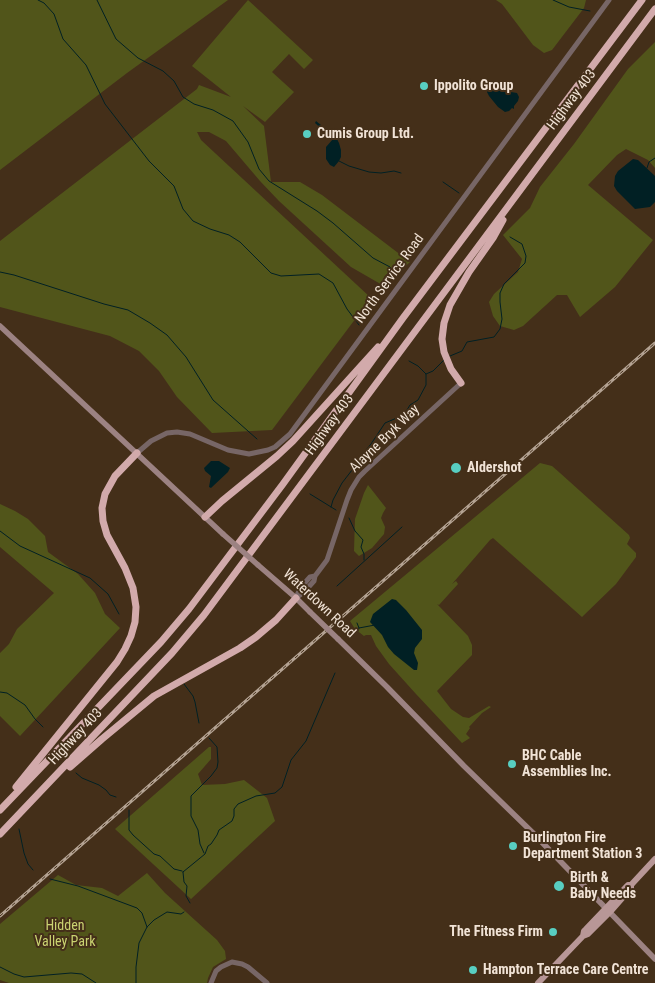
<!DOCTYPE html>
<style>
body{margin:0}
canvas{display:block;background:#442f19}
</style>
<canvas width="655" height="983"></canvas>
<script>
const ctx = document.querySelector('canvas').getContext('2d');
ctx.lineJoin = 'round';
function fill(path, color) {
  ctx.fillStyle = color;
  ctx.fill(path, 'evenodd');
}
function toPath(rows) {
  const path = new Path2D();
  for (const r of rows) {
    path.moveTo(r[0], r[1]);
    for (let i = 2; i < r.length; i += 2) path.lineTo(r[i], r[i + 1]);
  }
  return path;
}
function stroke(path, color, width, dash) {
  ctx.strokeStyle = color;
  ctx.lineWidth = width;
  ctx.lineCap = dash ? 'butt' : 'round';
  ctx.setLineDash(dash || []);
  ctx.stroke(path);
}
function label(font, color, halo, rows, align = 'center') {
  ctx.font = font + ' "Roboto Condensed",sans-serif';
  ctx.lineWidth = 4;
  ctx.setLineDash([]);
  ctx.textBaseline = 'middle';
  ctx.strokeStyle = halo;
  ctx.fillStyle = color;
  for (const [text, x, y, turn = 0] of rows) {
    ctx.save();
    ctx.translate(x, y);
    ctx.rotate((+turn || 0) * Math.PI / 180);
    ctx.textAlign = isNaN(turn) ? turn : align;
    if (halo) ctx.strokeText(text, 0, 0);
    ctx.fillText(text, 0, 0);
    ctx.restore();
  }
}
fill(toPath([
 [0,0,228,0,127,73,0,170],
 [248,0,313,60,304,69,289,54,272,72,294,92,265,122,243,106,264,126,271,182,300,182,322,195,410,262,384,286,351,267,279,201,260,181,226,141,209,132,197,132,201,140,371,298,272,430,212,433,177,397,159,371,139,351,110,336,0,307,0,241,197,89,199,85,231,97,192,66],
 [496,0,586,0,584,8,552,50,544,53,533,45,502,4],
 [655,42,655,168,648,160,626,149,617,155,588,185,653,240,615,287,580,317,567,295,557,295,523,326,514,330,500,326,493,316,489,302,494,294,518,272,522,259,503,235,530,208,540,187,574,144,628,69],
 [540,463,552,466,560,473,629,535,630,538,627,544,636,553,636,557,616,584,582,617,493,538,490,540,452,584,456,581,458,584,439,605,437,604,468,636,472,645,472,655,437,691,451,709,463,717,469,718,489,706,491,707,482,713,469,727,470,728,466,734,470,738,462,743,416,694,389,664,376,646,371,635,366,635,364,636,355,629,350,621],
 [368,485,386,508,383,513,381,518,385,527,384,534,372,548,359,556,354,551,355,519,364,493],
 [0,504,15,511,28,519,45,536,48,552,78,574,95,593,105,614,120,628,20,736,0,716,0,653,9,644,17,629,54,593,0,547],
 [209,747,211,747,211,759,198,774,202,785,225,784,244,780,267,798,275,821,191,899,115,829],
 [147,873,165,893,217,940,225,951,226,959,213,967,208,978,207,983,9,983,0,980,0,924,58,875,76,885,102,888,118,896]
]), '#51551a');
fill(toPath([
 [489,86,499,90,517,93,519,97,518,101,514,106,514,109,512,108,509,111,505,112,498,107,489,96,487,92],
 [316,121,336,137,339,143,341,150,341,157,339,161,334,167,330,165,326,159,326,147,333,139,315,123],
 [633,159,638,160,655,176,655,202,650,207,635,209,617,191,614,186,615,176,618,171],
 [211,461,219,461,230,468,228,472,211,488,209,487,211,476,205,471,204,468],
 [392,599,396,600,406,610,422,630,422,639,415,648,414,653,418,663,417,670,414,670,394,654,388,647,382,635,370,622,373,614]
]), '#012024');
stroke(toPath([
 [38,0,44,3,54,14,63,39,86,65,105,104,149,161,174,186,183,209,193,221,210,229,229,235,240,242,271,273,281,276,319,274,333,283,347,309,359,325],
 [97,0,116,39,138,58,163,71,174,81,183,97,194,104,213,110,233,121,248,142,259,169,269,181,317,211,333,223,373,258,390,267,398,276],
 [553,0,569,7,590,11],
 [339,161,349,166,369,172,381,173,394,171,401,173],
 [647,168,649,162,655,158],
 [443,182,459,193],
 [0,272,14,275,104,304,128,310,150,323,167,335,186,357,213,400,257,439],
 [450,356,462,351,467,342,494,337,500,329,502,319,500,302,500,293,504,284,525,263,526,256,522,244,510,237],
 [426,374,433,371,445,359],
 [310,494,336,510],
 [331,507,333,500,342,483,359,461,361,456,371,444,385,423,399,417,407,410,410,405,418,400,426,385,426,374,418,366,409,361],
 [349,518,355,531,363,540,361,547,364,554,364,560],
 [0,531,20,546,90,578,108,594,119,614],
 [337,586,402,527],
 [357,623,359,628,358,631],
 [359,628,375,625],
 [184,684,193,696,195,702,199,723],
 [0,692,7,693,25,705,35,719,43,727],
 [76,773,82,778,99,785,106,790,110,795,116,797],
 [129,810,129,830,133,835,154,854,160,856,174,869,182,871],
 [19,829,24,853,28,864,33,870],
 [204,853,200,844,198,830,191,816,191,796,211,776,217,768,218,762,217,747,209,738],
 [183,872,205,854,208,846,211,844,217,835,219,830,232,821,234,816,234,809,238,804,256,796,275,793,282,787,291,760,306,741,335,673],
 [183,872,184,882,187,886,186,896,190,903],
 [50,879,78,886,137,908,142,913,147,927],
 [0,967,14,974,24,977,71,973,82,974,96,983],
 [136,983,136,967,139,943,147,927,154,920,167,912,181,914,184,912]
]), '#012024', 1);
stroke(toPath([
 [137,453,151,441,167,433,177,432,190,434,228,450,249,454,268,450,275,447,290,434,609,0],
 [297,595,301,587,310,577,315,576],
 [296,598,305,591,314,581,315,576,327,560,347,500,351,490,359,477,365,471,461,383],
 [211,983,216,971,221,967,232,962,242,964,248,967,267,983]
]), '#766', 5);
stroke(toPath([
 [0,326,223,534],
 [258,565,296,598,310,612],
 [338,639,387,687,464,766,532,832,655,959]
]), '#9c8282', 5.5);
stroke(toPath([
 [583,936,584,931,586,929,628,885,631,885],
 [538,983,583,936,588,934,610,912,631,888,631,885,655,859]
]), '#b89797', 6);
stroke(toPath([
 [461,383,451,369,444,352,442,339,444,323,450,305,469,272,493,238,503,220],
 [205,517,222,501,277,456,293,441,378,347],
 [70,767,102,739,154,696,240,648,256,637,276,620,296,598],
 [16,787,117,662,125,649,131,636,135,622,136,607,133,588,125,568,107,535,103,521,102,508,105,494,115,476,137,453],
 [0,810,161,642,189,609,283,484,403,318,642,0],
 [0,834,172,653,204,615,655,9]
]), '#d2aaab', 7);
const rail = toPath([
 [0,916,655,343]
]);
stroke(rail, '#b4a393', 3);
stroke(rail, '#442f19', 1, [4]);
stroke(toPath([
 [223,534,258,565],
 [310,612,338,639]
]), '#9c8282', 5.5);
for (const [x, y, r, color] of [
 [424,86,5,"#58cec1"],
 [307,134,5,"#58cec1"],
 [456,468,6,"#58cec1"],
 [512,764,5,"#58cec1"],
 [513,846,5,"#58cec1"],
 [559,886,6,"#58cec1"],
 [553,932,5,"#58cec1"],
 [473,970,5,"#58cec1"]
]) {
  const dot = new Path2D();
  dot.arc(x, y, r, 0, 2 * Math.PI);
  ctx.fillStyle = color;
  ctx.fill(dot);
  stroke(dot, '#442f19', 2);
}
label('bold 14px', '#f1e3d6', '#442f19', [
 ["Ippolito Group",434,86],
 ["Cumis Group Ltd.",317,134],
 ["Aldershot",467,468],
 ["BHC Cable",522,756],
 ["Assemblies Inc.",522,772],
 ["Burlington Fire",523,838],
 ["Department Station 3",523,854],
 ["Birth &",570,878],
 ["Baby Needs",570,894],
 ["The Fitness Firm",543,932,"right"],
 ["Hampton Terrace Care Centre",483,970]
], 'left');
label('14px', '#f1e3d6', '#442f19', [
 ["Highway 403",572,100,-53],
 ["North Service Road",390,279,-54],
 ["Highway 403",330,425,-54],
 ["Alayne Bryk Way",385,439,-44],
 ["Waterdown Road",319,604,43],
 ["Highway 403",76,737,-47]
]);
label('14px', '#cad371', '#442f19', [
 ["Hidden",65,926],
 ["Valley Park",65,942]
]);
</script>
